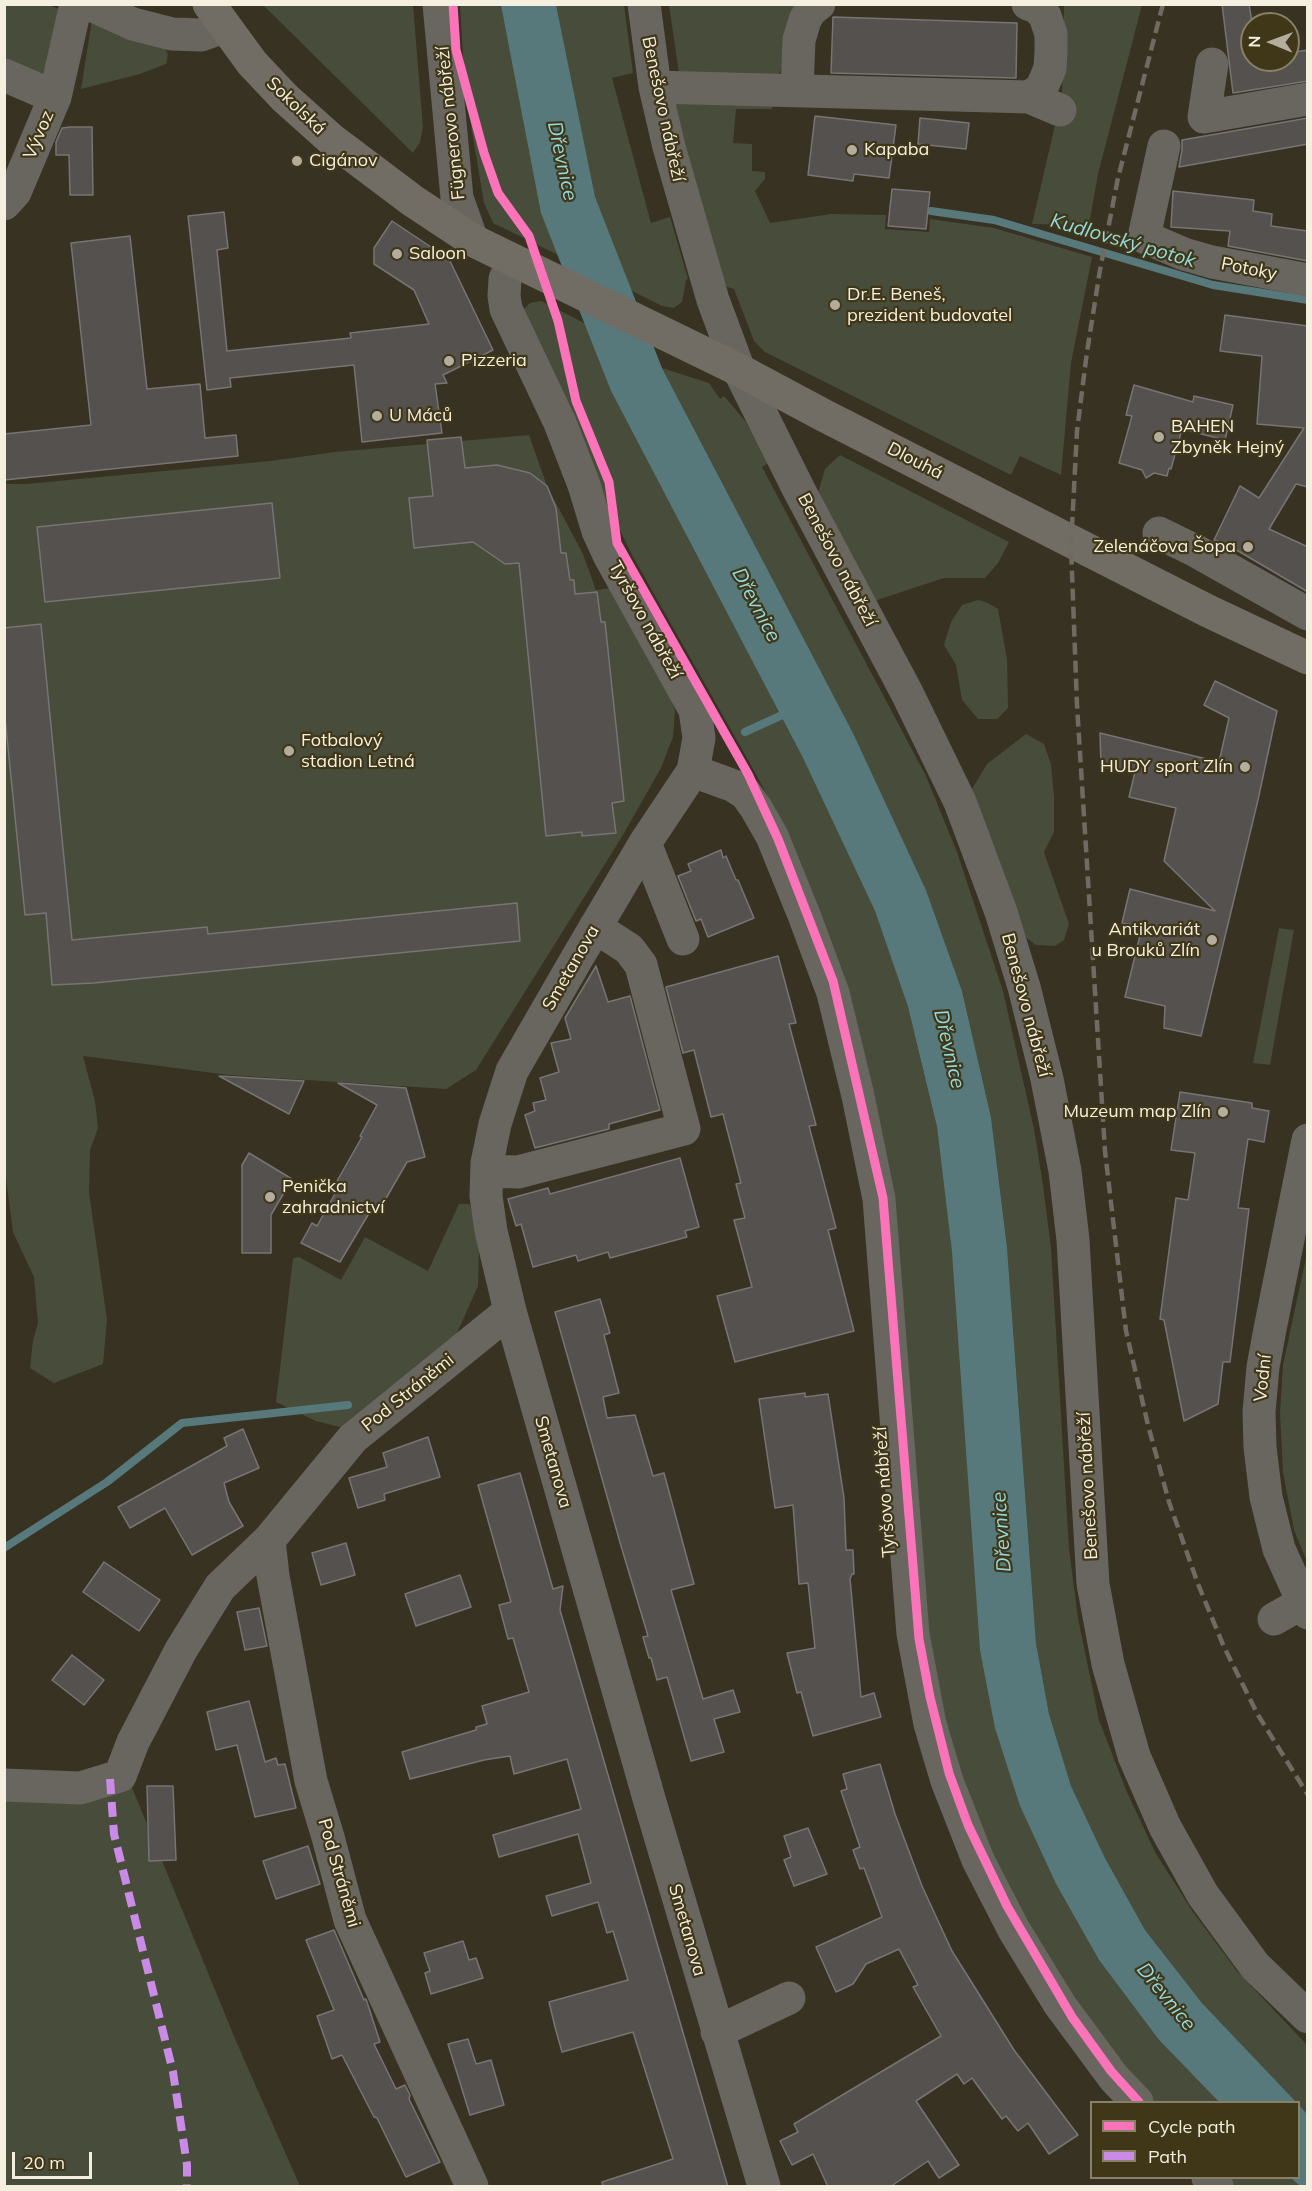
<!DOCTYPE html>
<meta charset="utf-8">
<style>
body{margin:0}
#map{position:relative;width:1312px;height:2191px;overflow:hidden;background:#373222;font-family:Mulish,sans-serif}
canvas{display:block}
.frame{position:absolute;inset:0;border:6px solid #f4efde;pointer-events:none}
.legend{position:absolute;left:1090px;top:2101px;width:210px;height:78px;box-sizing:border-box;background:#403719;border:2px solid #888168;margin:0;padding:8px 10px;list-style:none;font-size:18px;color:#f4efde}
.legend li{display:flex;align-items:center;gap:12px;height:30px}
.legend b{width:30px;border:2px solid #888168}
.north{position:absolute;left:1240px;top:12px;width:60px;height:60px;box-sizing:border-box;background:#403719;border:2px solid #888168;border-radius:50%;rotate:271deg;font-size:16px;font-weight:700;line-height:24px;text-align:center;color:#f4efde}
.north::after{content:'';display:block;margin:auto;width:21px;height:27px;background:#b2ad9c;clip-path:polygon(50% 0,100% 100%,50% 72%,0 100%)}
.scale{position:absolute;left:12px;top:2152px;width:80px;height:27px;box-sizing:border-box;border:3px solid #f4efde;border-top:0;padding-left:8px;font-size:18px;line-height:21px;white-space:nowrap;color:#f4efde;-webkit-text-stroke:4px #403719;paint-order:stroke}
</style>
<div id="map">
<canvas width="1312" height="2191"></canvas>
<div class="frame"></div>
<ul class="legend">
<li><b style="height:8px;background:#fb73b8"></b>Cycle path</li>
<li><b style="height:8px;background:#ca8be6"></b>Path</li>
</ul>
<div class="north">N</div>
<div class="scale">20 m</div>
</div>
<script>
const ctx = document.querySelector('canvas').getContext('2d');
ctx.lineJoin = 'round';
function fill(path, color) {
  ctx.fillStyle = color;
  ctx.fill(path, 'evenodd');
}
function toPath(rows) {
  const path = new Path2D();
  for (const r of rows) {
    path.moveTo(r[0], r[1]);
    for (let i = 2; i < r.length; i += 2) path.lineTo(r[i], r[i + 1]);
  }
  return path;
}
function stroke(path, color, width, dash) {
  ctx.strokeStyle = color;
  ctx.lineWidth = width;
  ctx.lineCap = dash ? 'butt' : 'round';
  ctx.setLineDash(dash || []);
  ctx.stroke(path);
}
function label(font, color, halo, rows, align = 'center') {
  ctx.font = font + ' Mulish,sans-serif';
  ctx.lineWidth = 4.5;
  ctx.setLineDash([]);
  ctx.textBaseline = 'middle';
  ctx.strokeStyle = halo;
  ctx.fillStyle = color;
  for (const [text, x, y, turn = 0] of rows) {
    ctx.save();
    ctx.translate(x, y);
    ctx.rotate((+turn || 0) * Math.PI / 180);
    ctx.textAlign = isNaN(turn) ? turn : align;
    if (halo) ctx.strokeText(text, 0, 0);
    ctx.fillText(text, 0, 0);
    ctx.restore();
  }
}
fill(toPath([
 [4,5,48,5,62,10,47,80,5,62],
 [263,5,413,5,423,127,420,142,413,153],
 [460,5,624,5,633,73,612,78,651,223,670,217,688,279,686,280,682,302,674,308,662,306,646,298,493,223,484,203,465,90],
 [669,5,802,5,780,73,769,81,680,80],
 [1064,5,1142,5,1098,174,1089,225,1032,224,1062,95],
 [92,20,165,48,168,55,166,64,140,74,81,89],
 [669,100,773,103,772,109,736,109,733,143,752,144,752,171,765,172,765,179,755,191,770,223,831,214,886,215,885,229,929,232,930,219,994,228,1092,257,1071,363,1061,475,1020,456,1011,475,765,352,754,341,734,289,721,285],
 [541,301,586,324,611,391,803,758,875,911,908,1007,937,1127,1020,1806,1056,1884,1099,1960,1159,2040,1219,2102,1154,2102,1127,2075,1062,1985,989,1851,949,1738,930,1642,894,1231,785,830,756,774,632,555,521,323,521,313,526,307,530,303],
 [662,368,709,383,720,399,724,396,746,422,770,462,762,467,926,776,957,852,1003,991,1034,1129,1043,1185,1051,1248,1069,1549,1078,1618,1099,1720,1126,1790,1155,1852,1193,1912,1237,1971,1307,2045,1307,2114,1202,2003,1145,1930,1105,1858,1071,1786,1049,1714,1036,1643,1007,1247,991,1117,962,991,926,890,853,733],
 [529,435,547,486,583,554,596,590,611,588,668,692,675,710,673,737,661,768,620,840,476,1070,446,1089,229,1075,83,1056,95,1101,98,1128,90,1150,89,1192,107,1320,103,1364,54,1383,30,1368,33,1340,38,1323,34,1277,13,1232,5,1171,4,484,26,484,270,461,335,452],
 [840,455,1009,542,998,563,985,578,944,578,874,601,817,497,825,469],
 [978,600,988,603,998,609,1007,659,1008,708,997,719,978,719,962,700,956,665,944,645,951,622,962,605],
 [1026,734,1044,744,1051,764,1054,797,1054,832,1044,852,1069,924,1064,940,1055,946,1036,945,1024,936,972,789,987,764],
 [1279,928,1294,930,1270,1065,1253,1063],
 [459,1204,469,1204,476,1219,479,1250,478,1286,457,1333,340,1427,316,1421,276,1402,293,1258,299,1257,341,1280,365,1237,428,1271],
 [1307,1253,1307,1562,1294,1530,1283,1472,1280,1413,1283,1365],
 [124,1768,236,2041,300,2186,5,2186,4,1792],
 [1226,2178,1291,2178,1300,2186,1235,2186]
]), '#474d3a');
fill(toPath([
 [501,5,556,5,595,197,662,368,853,733,926,890,962,991,991,1117,1007,1247,1036,1643,1049,1714,1071,1786,1105,1858,1145,1930,1202,2003,1296,2102,1219,2102,1159,2040,1099,1960,1056,1884,1020,1806,995,1728,980,1650,952,1252,937,1127,908,1007,875,911,803,758,611,391,541,213],
 [1299,2105,1307,2114,1307,2186,1300,2186,1291,2178,1298,2178]
]), '#58797b');
stroke(toPath([
 [931,211,994,220,1213,285,1308,300],
 [745,732,791,711],
 [4,1548,107,1482,182,1423,348,1405]
]), '#58797b', 8);
const building = toPath([
 [1222,4,1249,4,1252,22,1252,60,1288,60,1288,53,1308,50,1308,81,1233,93,1222,4],
 [833,17,1017,23,1016,78,831,73,833,17],
 [815,116,896,125,889,178,854,174,853,181,808,175,815,116],
 [920,118,969,123,966,149,918,144,920,118],
 [1308,118,1308,144,1179,167,1182,150,1182,140,1308,118],
 [70,127,92,127,93,195,70,195,69,155,56,155,56,142,62,128,70,127],
 [892,189,930,192,926,229,888,226,892,189],
 [1173,191,1254,200,1253,211,1272,214,1271,226,1308,231,1308,261,1228,246,1230,231,1171,227,1173,191],
 [224,212,228,248,217,250,227,351,351,338,350,333,429,324,414,290,374,264,374,248,392,221,449,259,493,350,443,375,447,383,435,384,442,433,362,442,354,365,230,378,231,387,207,390,188,216,224,212],
 [130,236,147,389,200,384,205,438,236,435,238,456,4,480,4,434,91,425,71,243,130,236],
 [1225,315,1308,326,1308,487,1296,484,1269,529,1308,547,1308,592,1228,545,1214,540,1240,486,1259,498,1304,428,1257,424,1262,356,1220,351,1225,315],
 [1134,385,1193,402,1194,396,1233,405,1225,440,1182,429,1171,469,1169,468,1167,476,1154,473,1146,478,1142,470,1119,463,1132,416,1126,415,1134,385],
 [461,437,465,468,497,465,530,473,547,486,556,508,561,553,566,553,570,580,574,580,575,594,597,592,601,622,605,622,624,801,612,803,616,833,582,836,582,832,546,836,519,563,505,564,473,542,414,548,409,498,433,496,427,440,461,437],
 [272,503,280,578,45,602,37,527,272,503],
 [41,624,72,940,207,927,208,934,517,903,520,941,94,983,52,985,46,913,25,915,4,708,4,628,41,624],
 [1215,681,1277,711,1258,800,1201,1036,1164,1028,1165,1006,1125,997,1142,927,1122,923,1130,889,1215,911,1164,861,1176,808,1129,797,1135,772,1101,767,1100,733,1219,762,1229,718,1204,705,1215,681],
 [721,850,723,858,726,856,736,880,738,880,754,918,708,937,701,919,696,921,678,876,691,871,688,864,721,850],
 [778,956,796,1023,789,1024,816,1125,809,1126,836,1228,828,1230,854,1331,735,1362,717,1296,752,1287,734,1220,745,1218,736,1184,741,1183,723,1114,711,1117,694,1050,683,1053,666,987,778,956],
 [596,966,608,1002,630,996,660,1110,609,1124,609,1129,535,1148,525,1115,535,1111,533,1103,546,1100,540,1078,559,1072,551,1043,571,1039,565,1018,596,966],
 [219,1076,304,1081,289,1114,219,1076],
 [338,1083,406,1088,425,1157,407,1162,381,1207,371,1210,340,1262,301,1243,312,1223,317,1226,341,1183,337,1181,362,1137,360,1136,377,1105,338,1083],
 [1180,1092,1252,1103,1252,1108,1269,1111,1264,1142,1248,1139,1238,1208,1249,1209,1230,1362,1223,1362,1218,1404,1184,1421,1164,1320,1160,1319,1176,1198,1188,1200,1195,1153,1171,1150,1180,1092],
 [249,1153,292,1179,271,1215,271,1253,242,1253,242,1165,249,1153],
 [680,1158,699,1227,685,1231,687,1237,610,1258,608,1252,578,1261,576,1255,533,1267,521,1224,516,1226,508,1199,548,1188,550,1194,680,1158],
 [600,1299,610,1333,604,1335,619,1393,603,1397,607,1418,635,1415,653,1476,664,1473,694,1584,671,1590,703,1699,733,1690,740,1712,714,1719,724,1752,691,1761,667,1677,657,1680,651,1658,649,1658,643,1637,648,1636,621,1546,555,1312,600,1299],
 [805,1393,805,1397,828,1394,844,1498,846,1550,853,1550,854,1574,852,1574,850,1579,861,1697,874,1693,881,1717,813,1736,801,1692,797,1693,787,1653,815,1648,808,1583,799,1584,793,1505,775,1508,759,1399,805,1393],
 [243,1429,259,1468,224,1483,229,1502,243,1526,192,1555,165,1508,130,1528,118,1507,227,1446,224,1438,243,1429],
 [428,1437,440,1477,384,1494,385,1500,358,1508,349,1478,387,1467,383,1453,428,1437],
 [520,1473,553,1589,563,1586,560,1610,728,2187,603,2187,602,2182,673,2159,633,2032,562,2052,555,2027,549,2002,628,1980,613,1931,607,1933,598,1902,552,1916,546,1896,591,1883,578,1834,499,1857,493,1835,581,1809,567,1759,514,1774,510,1756,484,1760,410,1779,402,1752,476,1730,476,1727,487,1724,482,1706,529,1692,513,1638,508,1639,499,1605,511,1602,478,1485,520,1473],
 [346,1543,355,1575,321,1585,312,1553,346,1543],
 [104,1562,160,1600,139,1631,83,1592,104,1562],
 [460,1575,471,1607,416,1626,405,1594,460,1575],
 [259,1608,267,1646,245,1650,237,1612,259,1608],
 [72,1655,104,1680,84,1705,52,1680,72,1655],
 [249,1701,265,1762,276,1758,278,1765,285,1764,296,1808,255,1817,237,1745,216,1750,207,1712,249,1701],
 [880,1764,895,1814,922,1886,952,1951,1014,2050,1078,2135,1049,2154,1028,2123,1018,2131,1006,2116,1002,2119,972,2078,964,2084,957,2074,916,2101,959,2165,939,2178,928,2161,890,2187,828,2187,813,2154,792,2165,780,2141,798,2132,794,2124,941,2036,913,1987,918,1985,899,1949,866,1964,853,1984,836,1992,816,1947,882,1917,864,1868,860,1869,853,1850,860,1847,841,1791,847,1789,843,1774,880,1764],
 [147,1786,173,1786,176,1860,149,1861,147,1786],
 [808,1828,827,1874,794,1886,784,1860,791,1857,784,1836,808,1828],
 [308,1846,320,1884,276,1899,263,1861,308,1846],
 [334,1930,364,2000,366,1999,380,2042,374,2044,396,2089,405,2085,410,2095,409,2099,440,2162,406,2177,377,2118,374,2117,342,2055,332,2059,317,2016,334,2010,306,1940,334,1930],
 [463,1941,469,1960,476,1958,483,1978,431,1994,425,1973,430,1971,424,1953,463,1941],
 [468,2039,476,2064,491,2060,504,2105,470,2115,448,2044,468,2039]
]);
fill(building, '#55514f');
stroke(building, '#787473', 1.5);
stroke(toPath([
 [89,4,133,24,172,34,201,35,224,27],
 [439,4,457,198,472,240],
 [644,4,655,87,669,147,713,300,739,370,799,490,907,693,960,802,1001,912,1024,987,1047,1079,1065,1171,1073,1240,1093,1584,1108,1664,1134,1756,1165,1827,1203,1895,1255,1966,1308,2017],
 [1028,4,1037,7,1045,16,1051,34,1051,51,1050,68,1046,78,1041,89,1029,97],
 [1212,64,1204,117,1308,99],
 [4,75,55,97],
 [655,87,1029,97,1060,110],
 [797,90,799,40,805,20,810,11,819,4],
 [1164,146,1144,237,1184,254,1212,262,1308,280],
 [4,204,15,192,55,97,76,4],
 [513,261,505,279,504,296,506,309,560,423,584,485,598,531,609,555,695,710,699,738,693,771,645,843,576,960,512,1071,495,1124,487,1163,486,1196,491,1231,510,1311,650,1802,764,2186],
 [1159,533,1196,551,1308,614],
 [693,771,734,786,746,794,756,808,772,836,804,915,833,993,858,1096,879,1199,913,1634,930,1724,947,1781,978,1860,1014,1930,1060,2005,1114,2078,1137,2102],
 [645,843,683,939],
 [1308,1140,1270,1329,1263,1367,1259,1412,1260,1447,1266,1497,1279,1549,1308,1613],
 [487,1171,518,1172,684,1129,641,965,629,949,595,927],
 [269,1540,273,1576,311,1781,328,1837,350,1920,472,2186],
 [1274,1619,1302,1603],
 [4,1785,80,1788,120,1776,133,1742,181,1650,220,1587,269,1540,353,1438,510,1311],
 [717,2032,789,1998],
 [1208,2178,1217,2186]
]), '#69655f', 33);
stroke(toPath([
 [209,4,252,63,285,98,332,140,413,201,472,240,739,370,825,416,1208,611,1308,658]
]), '#726d64', 33);
stroke(toPath([
 [1163,4,1118,178,1100,270,1087,352,1077,431,1071,546,1077,705,1105,1151,1126,1331,1148,1425,1169,1502,1198,1584,1224,1647,1258,1715,1308,1795]
]), '#6f6b63', 4.5, [12, 6]);
stroke(toPath([
 [110,1779,114,1834,173,2072,187,2165,187,2186]
]), '#ca8be6', 8, [15, 8]);
stroke(toPath([
 [453,4,456,50,484,153,498,193,529,236,558,321,576,401,609,482,617,543,748,774,778,839,833,981,883,1198,919,1639,930,1697,949,1773,968,1825,1007,1906,1072,2017,1111,2071,1139,2102]
]), '#fb73b8', 9);
for (const [x, y, r, color] of [
 [852,150,6,"#b2ad9c"],
 [297,161,6,"#b2ad9c"],
 [397,254,6,"#b2ad9c"],
 [835,305,6,"#b2ad9c"],
 [449,361,6,"#b2ad9c"],
 [377,416,6,"#b2ad9c"],
 [1159,437,6,"#b2ad9c"],
 [1248,547,6,"#b2ad9c"],
 [289,751,6,"#b2ad9c"],
 [1245,767,6,"#b2ad9c"],
 [1212,940,6,"#b2ad9c"],
 [1223,1112,6,"#b2ad9c"],
 [270,1197,6,"#b2ad9c"]
]) {
  const dot = new Path2D();
  dot.arc(x, y, r, 0, 2 * Math.PI);
  ctx.fillStyle = color;
  ctx.fill(dot);
  stroke(dot, '#403719', 2);
}
label('18px', '#f4efde', '#403719', [
 ["Sokolská",296,106,44],
 ["Benešovo nábřeží",663,109,78],
 ["Fügnerovo nábřeží",451,123,-96],
 ["Vývoz",39,135,-67],
 ["Potoky",1249,269,11],
 ["Dlouhá",915,461,27],
 ["Benešovo nábřeží",837,560,62],
 ["Tyršovo nábřeží",645,620,61],
 ["Smetanova",571,968,-60],
 ["Benešovo nábřeží",1026,1005,75],
 ["Vodní",1263,1378,-84],
 ["Pod Stráněmi",408,1393,-39],
 ["Smetanova",553,1462,74],
 ["Benešovo nábřeží",1088,1486,-93],
 ["Tyršovo nábřeží",885,1492,-94],
 ["Pod Stráněmi",339,1873,74],
 ["Smetanova",687,1930,74]
]);
label('18px', '#f4efde', '#403719', [
 ["Kapaba",864,150],
 ["Cigánov",309,161],
 ["Saloon",409,254],
 ["Dr.E. Beneš,",847,295],
 ["prezident budovatel",847,316],
 ["Pizzeria",461,361],
 ["U Máců",389,416],
 ["BAHEN",1171,427],
 ["Zbyněk Hejný",1171,448],
 ["Zelenáčova Šopa",1236,547,"right"],
 ["Fotbalový",301,741],
 ["stadion Letná",301,762],
 ["HUDY sport Zlín",1233,767,"right"],
 ["Antikvariát",1200,930,"right"],
 ["u Brouků Zlín",1200,951,"right"],
 ["Muzeum map Zlín",1211,1112,"right"],
 ["Penička",282,1187],
 ["zahradnictví",282,1208]
], 'left');
label('italic 20px', '#92dae0', '#403719', [
 ["Dřevnice",562,161,78],
 ["Kudlovský potok",1123,241,16],
 ["Dřevnice",756,605,62],
 ["Dřevnice",949,1049,77],
 ["Dřevnice",1002,1532,-94],
 ["Dřevnice",1166,1997,51]
]);
</script>
